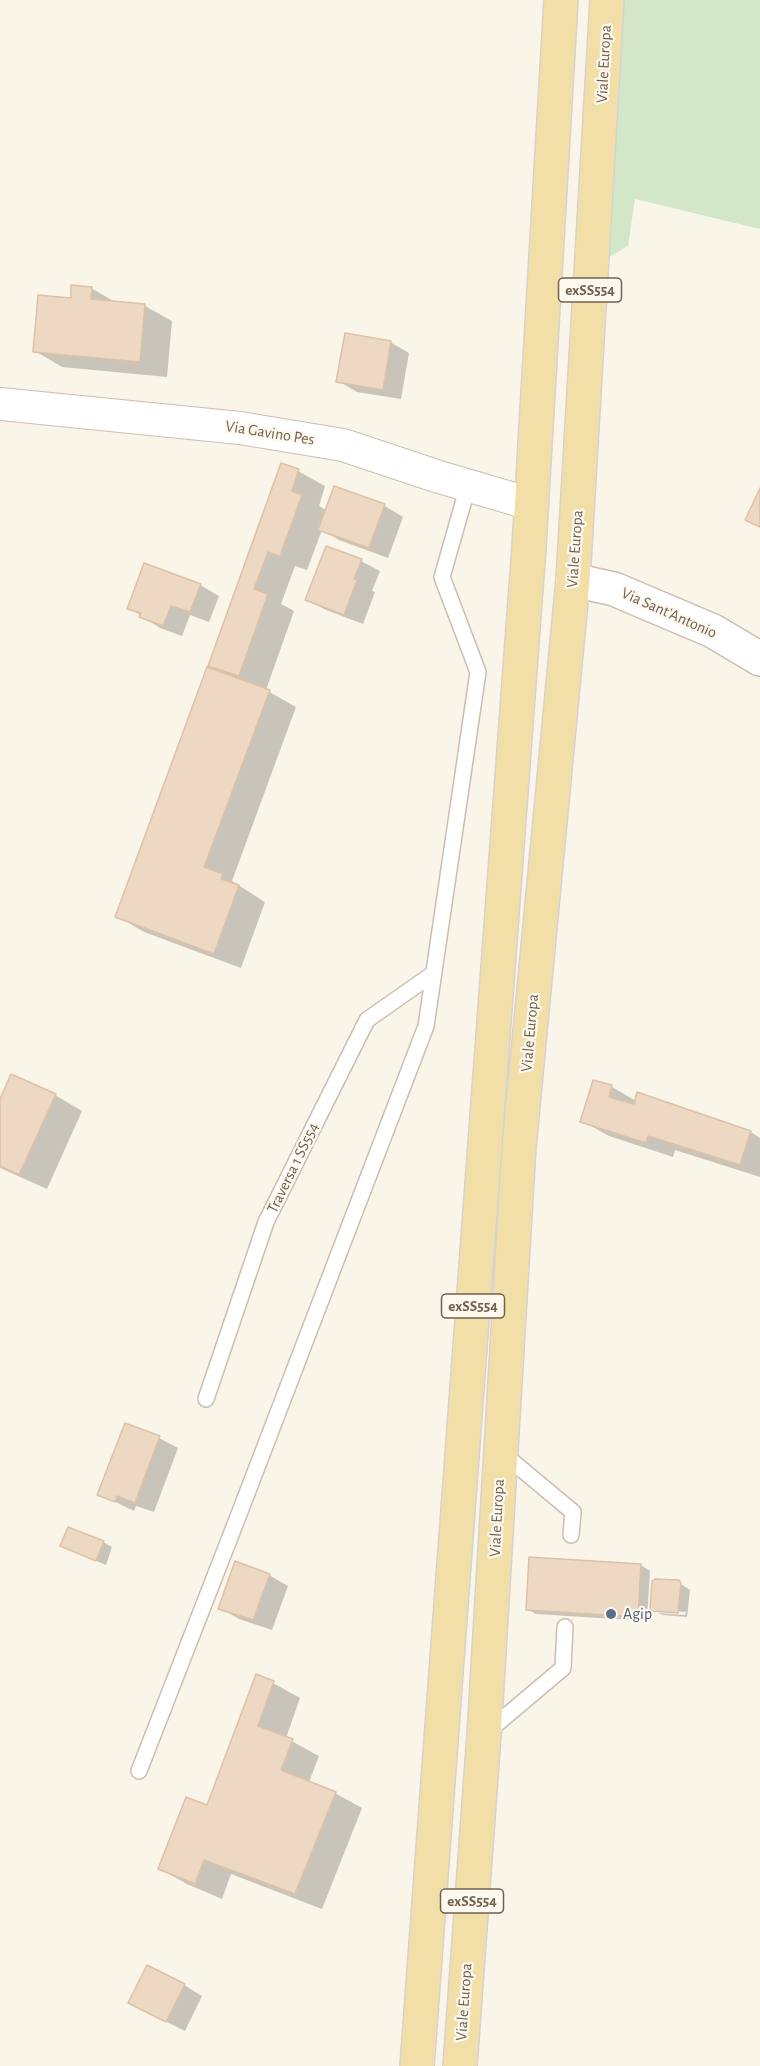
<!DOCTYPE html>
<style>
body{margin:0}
canvas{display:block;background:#faf5e9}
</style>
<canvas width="760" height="2066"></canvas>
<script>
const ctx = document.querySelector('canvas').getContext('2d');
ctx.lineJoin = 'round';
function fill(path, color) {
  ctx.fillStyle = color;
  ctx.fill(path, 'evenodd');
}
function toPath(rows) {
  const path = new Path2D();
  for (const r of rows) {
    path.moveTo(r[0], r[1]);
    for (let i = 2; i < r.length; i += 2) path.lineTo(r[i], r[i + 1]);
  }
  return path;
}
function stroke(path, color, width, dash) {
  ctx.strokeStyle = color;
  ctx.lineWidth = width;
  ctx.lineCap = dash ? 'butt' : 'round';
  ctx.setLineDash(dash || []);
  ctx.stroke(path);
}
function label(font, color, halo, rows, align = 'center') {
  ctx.font = font + ' "Alegreya Sans",sans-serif';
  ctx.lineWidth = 4.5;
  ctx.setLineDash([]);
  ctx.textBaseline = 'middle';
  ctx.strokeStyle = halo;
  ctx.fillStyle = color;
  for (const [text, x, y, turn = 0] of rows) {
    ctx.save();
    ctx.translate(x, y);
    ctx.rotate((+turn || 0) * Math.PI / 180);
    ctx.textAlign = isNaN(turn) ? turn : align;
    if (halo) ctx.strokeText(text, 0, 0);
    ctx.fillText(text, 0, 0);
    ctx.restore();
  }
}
fill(toPath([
 [614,0,760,0,760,229,635,199,628,246,604,260]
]), '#d1e7c8');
fill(toPath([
 [91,288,117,303,145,306,172,321,167,377,62,367,35,351,72,299],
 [390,342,409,353,401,399,357,392,338,381],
 [298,471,325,486,319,506,327,511,335,488,385,506,403,517,388,558,339,540,322,530,307,570,295,566,281,604,294,611,266,690,296,707,232,881,265,902,241,968,144,932,117,916,224,673,210,665],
 [361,561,380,571,372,591,375,592,363,624,326,610,307,600],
 [200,585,219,596,209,622,190,615,182,636,160,628,129,608],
 [594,1081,612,1087,636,1101,638,1094,751,1132,760,1138,760,1177,675,1150,673,1157,609,1136,582,1121],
 [55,1095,82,1111,47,1189,0,1168,0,1102],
 [159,1438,178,1448,154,1512,136,1506,134,1511,99,1494],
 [103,1542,112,1547,106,1565,61,1546],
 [641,1565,650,1571,647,1621,536,1614,527,1609],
 [269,1575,288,1586,272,1630,239,1619,220,1608],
 [678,1582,690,1590,687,1617,663,1615,658,1613,685,1615,686,1612,659,1610,659,1612,655,1610],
 [273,1683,300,1698,286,1738,319,1756,309,1782,335,1793,362,1808,322,1909,231,1874,222,1899,187,1884,160,1869,208,1807],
 [184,1985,202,1996,185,2031,149,2013]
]), '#0003');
const building = toPath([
 [71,285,92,287,91,299,145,304,140,362,33,352,38,295,71,298,71,285],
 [345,333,391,341,383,390,336,382,345,333],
 [281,463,299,469,292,491,302,495,280,556,268,552,254,589,268,594,239,676,208,666,281,463],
 [334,486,385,504,369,548,318,530,334,486],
 [760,488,760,527,745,520,760,488],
 [326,546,362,559,354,579,357,580,344,615,305,600,326,546],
 [144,563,201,584,190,612,171,606,163,626,139,617,141,613,127,609,144,563],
 [207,667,270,690,204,867,223,874,221,879,239,885,214,954,115,917,207,667],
 [11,1074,56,1094,19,1175,0,1166,0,1099,11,1074],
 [593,1080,612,1085,609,1097,634,1104,637,1092,751,1131,740,1165,648,1136,646,1143,580,1122,593,1080],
 [125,1423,160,1436,135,1503,117,1496,115,1502,97,1495,125,1423],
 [68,1527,104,1541,96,1561,60,1546,68,1527],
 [529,1557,641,1564,638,1617,526,1610,529,1557],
 [235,1561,270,1574,253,1620,218,1609,235,1561],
 [655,1579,679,1580,681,1583,678,1613,652,1611,650,1609,652,1581,655,1579],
 [256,1674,274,1681,258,1726,293,1739,281,1770,336,1792,295,1894,204,1860,195,1884,158,1869,186,1797,207,1805,256,1674],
 [147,1965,185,1984,166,2022,128,2003,147,1965]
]);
fill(building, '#edd8c3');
stroke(building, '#dec1a5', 1.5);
const service = toPath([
 [206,1399,266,1222,367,1020,434,973],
 [501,1452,573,1512,571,1535],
 [486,1733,563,1668,565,1627],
 [139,1771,241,1509,426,1026,478,672,442,577,468,486]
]);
const minor = toPath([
 [0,404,240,428,343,445,436,476,531,504]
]);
const tertiary = toPath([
 [573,580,614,589,713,631,760,659]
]);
const primary = toPath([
 [417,2066,529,547,561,0],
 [460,2066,484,1735,519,1147,573,580,607,0]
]);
stroke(service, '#ccbeaf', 18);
stroke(minor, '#ccbeaf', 34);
stroke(tertiary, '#ccbeaf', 36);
stroke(primary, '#d8d2ce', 36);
stroke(service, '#fff', 15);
stroke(minor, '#fff', 32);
stroke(tertiary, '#fff', 33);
stroke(primary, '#f2dfa8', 33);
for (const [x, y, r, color] of [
 [611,1614,6,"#5c6f8a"]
]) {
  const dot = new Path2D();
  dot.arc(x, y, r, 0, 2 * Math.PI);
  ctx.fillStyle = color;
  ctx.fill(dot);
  stroke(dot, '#fdf9ef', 2);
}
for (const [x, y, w] of [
 [590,290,63],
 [473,1306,63],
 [472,1901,63]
]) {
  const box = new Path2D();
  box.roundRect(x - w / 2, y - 12, w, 24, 4.5);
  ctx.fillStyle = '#fdf9ef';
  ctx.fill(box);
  stroke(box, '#725f4f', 1.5);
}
label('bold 15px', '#725f4f', null, [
 ["exSS554",590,290],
 ["exSS554",473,1306],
 ["exSS554",472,1901]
]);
label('16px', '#725f4f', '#fdf9ef', [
 ["Viale Europa",604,64,-87],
 ["Via Gavino Pes",270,433,9],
 ["Viale Europa",575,549,-86],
 ["Via Sant'Antonio",669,613,24],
 ["Viale Europa",530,1033,-85],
 ["Traversa 1 SS554",293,1168,-64],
 ["Viale Europa",497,1518,-87],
 ["Viale Europa",464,2002,-86]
]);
label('16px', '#4e5e75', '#fdf9ef', [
 ["Agip",623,1614]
], 'left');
</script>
